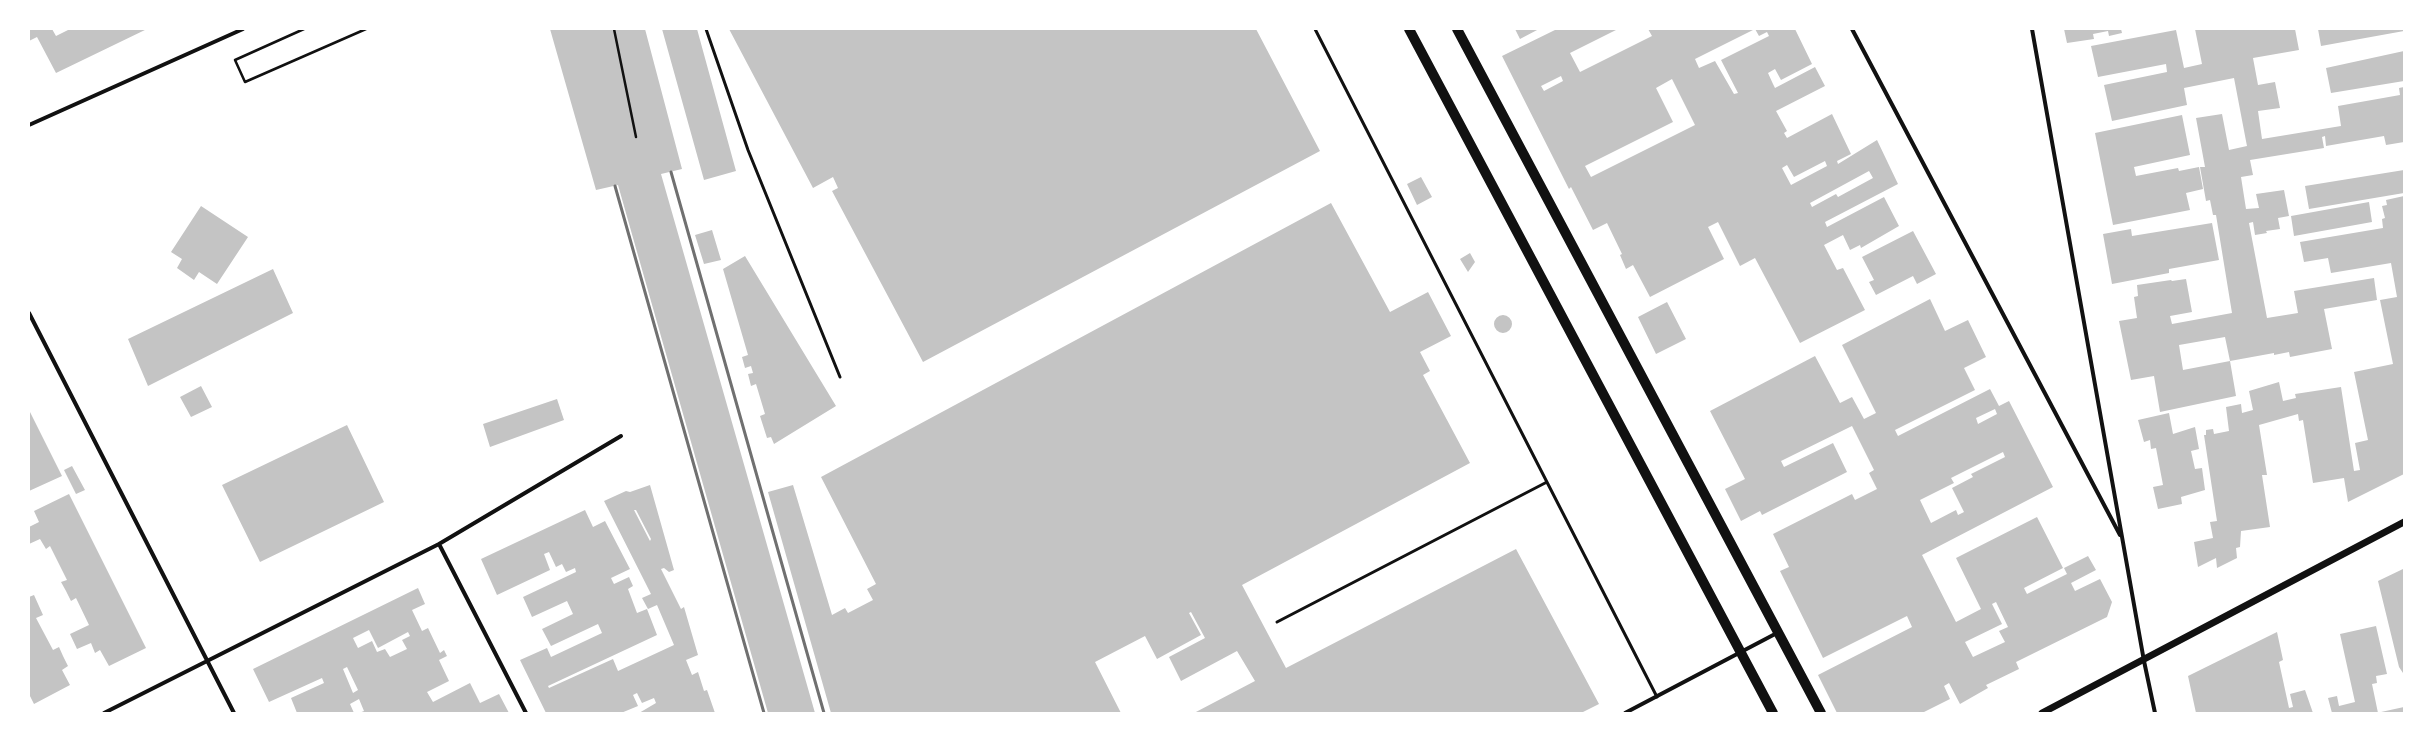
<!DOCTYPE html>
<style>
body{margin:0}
#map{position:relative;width:2433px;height:742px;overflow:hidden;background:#fff;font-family:"DejaVu Sans",sans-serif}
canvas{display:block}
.frame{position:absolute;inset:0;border:30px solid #fff;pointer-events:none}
</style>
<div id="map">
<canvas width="2433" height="742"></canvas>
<div class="frame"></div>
</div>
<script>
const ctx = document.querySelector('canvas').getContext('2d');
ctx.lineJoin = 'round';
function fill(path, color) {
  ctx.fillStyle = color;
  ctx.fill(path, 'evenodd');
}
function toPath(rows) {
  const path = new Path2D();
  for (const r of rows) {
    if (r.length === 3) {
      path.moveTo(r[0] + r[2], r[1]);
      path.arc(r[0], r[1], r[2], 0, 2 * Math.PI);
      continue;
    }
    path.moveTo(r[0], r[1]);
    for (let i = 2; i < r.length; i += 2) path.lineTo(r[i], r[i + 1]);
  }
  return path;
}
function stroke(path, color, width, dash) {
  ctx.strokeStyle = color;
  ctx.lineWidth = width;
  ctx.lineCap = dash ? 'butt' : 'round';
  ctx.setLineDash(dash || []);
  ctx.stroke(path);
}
fill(toPath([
 [29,29,52,29,56,36,70,29,147,29,56,73,37,37,29,41],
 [550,29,645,29,682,169,661,174,815,713,768,713,618,185,596,190],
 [662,29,697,29,736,171,704,180],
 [729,29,1256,29,1320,151,923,362,832,191,838,188,833,177,813,188],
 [1515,29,1539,29,1520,39],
 [1557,29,1618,29,1570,53,1580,72,1652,36,1648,29,1795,29,1812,64,1781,80,1775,69,1768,73,1773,84,1775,88,1815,67,1825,86,1776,111,1787,131,1784,133,1787,138,1832,114,1851,154,1837,161,1838,164,1877,140,1898,184,1825,222,1827,227,1884,197,1899,226,1861,248,1860,245,1850,250,1843,235,1824,245,1837,270,1843,268,1865,310,1800,343,1755,258,1740,266,1718,222,1708,227,1724,259,1650,297,1633,265,1626,269,1620,255,1622,254,1607,223,1593,230,1571,187,1569,189,1502,56],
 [1755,29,1759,36,1767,32,1769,36,1721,60,1738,93,1734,94,1715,61,1699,68,1695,59],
 [1561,76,1563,81,1544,91,1541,86],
 [1672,79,1695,125,1591,177,1585,166,1673,122,1656,88],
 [1825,161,1827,166,1791,185,1782,168,1787,165,1794,177],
 [1869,171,1873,178,1838,197,1836,194,1812,207,1810,203],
 [2064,29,2121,29,2122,33,2109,36,2108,31,2093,34,2094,39,2067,43],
 [2195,29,2295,29,2299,50,2253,58,2258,85,2275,82,2280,108,2258,111,2262,139,2341,126,2338,106,2400,95,2399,88,2404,87,2404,142,2386,145,2384,136,2326,146,2325,136,2322,137,2324,148,2250,160,2253,175,2241,177,2246,209,2259,208,2256,194,2284,190,2289,216,2278,218,2280,229,2266,231,2267,233,2255,235,2253,222,2249,223,2267,318,2298,313,2294,291,2374,278,2377,300,2324,309,2332,349,2290,357,2289,352,2274,355,2274,353,2230,361,2225,337,2179,345,2183,370,2230,361,2236,396,2160,412,2154,376,2131,380,2119,321,2137,318,2134,297,2138,296,2137,285,2171,280,2172,281,2186,279,2192,312,2170,316,2172,324,2232,313,2216,215,2213,215,2210,200,2206,201,2200,167,2205,167,2196,118,2222,114,2229,150,2247,146,2246,141,2234,78,2184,88,2187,105,2112,121,2104,85,2167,72,2166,64,2098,77,2091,46,2176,30,2184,68,2202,64],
 [2318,29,2404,29,2404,31,2321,46],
 [2404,51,2404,81,2331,93,2326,68],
 [2182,115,2190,155,2134,167,2136,176,2178,168,2179,171,2199,167,2203,189,2186,193,2190,210,2113,225,2095,133],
 [2404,170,2404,193,2309,209,2305,186],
 [1421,177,1432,197,1417,205,1407,184],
 [2404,196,2404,474,2348,502,2344,478,2313,483,2303,420,2299,421,2298,414,2259,425,2267,475,2262,475,2270,527,2241,531,2240,547,2236,548,2237,558,2217,568,2216,558,2198,567,2194,542,2213,538,2210,522,2217,521,2204,435,2206,435,2206,430,2213,429,2214,434,2229,431,2226,407,2241,404,2242,413,2253,410,2249,391,2279,382,2283,401,2296,398,2295,394,2341,387,2354,471,2360,470,2355,443,2368,440,2354,372,2393,364,2380,300,2397,297,2391,263,2331,273,2328,258,2304,262,2300,242,2383,228,2382,219,2385,218,2382,206,2387,205,2386,200],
 [2369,202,2372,222,2294,236,2291,216],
 [1331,203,1390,312,1428,292,1451,336,1420,352,1430,371,1423,375,1470,463,1242,585,1286,668,1516,549,1599,704,1581,713,1194,713,1255,681,1237,651,1181,681,1169,657,1205,638,1191,612,1189,613,1201,635,1157,659,1145,636,1095,662,1121,713,831,713,768,492,793,485,832,615,845,608,848,613,873,600,867,589,876,584,821,477],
 [201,206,248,237,217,284,199,272,194,280,177,268,182,259,171,252],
 [2212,223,2219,260,2169,269,2169,273,2112,284,2103,234,2131,229,2132,236],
 [712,230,721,260,704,264,695,235],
 [1913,231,1936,274,1917,284,1913,276,1876,295,1869,282,1874,280,1862,257],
 [1470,253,1475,262,1468,272,1460,259],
 [745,256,836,406,774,444,771,437,767,438,760,416,765,414,756,384,751,386,748,374,753,373,751,366,745,368,742,357,748,355,723,269],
 [273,269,293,313,148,386,128,339],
 [1930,299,1945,331,1968,320,1986,357,1964,368,1975,390,1895,430,1898,436,1990,389,1999,406,2009,401,2053,487,1922,555,1956,622,1981,609,1956,558,2037,517,2063,568,2024,588,2027,594,2067,574,2064,568,2088,556,2096,570,2071,583,2075,591,2100,579,2112,602,2107,617,2016,662,2019,669,1986,685,1988,688,1960,704,1949,683,1944,686,1950,699,1922,713,1837,713,1818,675,1912,627,1907,616,1823,658,1780,571,1789,567,1773,534,1852,494,1855,500,1877,489,1869,473,1874,470,1852,426,1781,461,1784,467,1833,443,1847,472,1762,515,1760,511,1741,521,1725,489,1745,479,1710,411,1815,356,1840,403,1852,397,1864,419,1876,413,1842,345],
 [1995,409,1997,414,1978,424,1976,418],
 [2003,452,2005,457,1971,474,1973,477,1952,488,1964,512,1958,515,1956,510,1931,523,1920,500,1954,483,1951,478],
 [1996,602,2008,627,1999,631,2005,642,1973,657,1965,642,2002,624,1992,604],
 [1667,302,1686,339,1656,354,1638,317],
 [1503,324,9],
 [201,386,212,407,191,417,180,397],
 [557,399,564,420,490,447,483,424],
 [29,410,62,476,29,491],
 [2169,413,2173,434,2195,427,2199,449,2191,451,2195,469,2202,468,2205,490,2181,497,2182,504,2158,509,2153,487,2163,485,2156,448,2151,449,2150,440,2144,442,2138,420],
 [347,425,384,502,260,562,222,485],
 [72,466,85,490,76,494,64,470],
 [650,485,674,570,669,572,664,568,661,569,681,609,684,607,698,655,686,660,692,675,698,672,704,691,707,690,715,713,639,713,656,703,654,698,642,703,637,693,633,695,638,706,621,713,546,713,520,660,547,648,551,657,602,633,598,624,551,646,542,629,573,614,567,601,532,617,523,597,576,572,575,568,566,572,562,564,556,567,549,552,544,554,550,570,497,595,481,559,585,510,593,527,605,521,630,569,611,578,614,584,629,577,633,586,628,589,637,613,647,609,657,635,548,686,549,688,613,659,618,671,674,645,657,605,648,609,642,598,651,594,604,501,626,491,630,492],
 [634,510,636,510,651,539,650,541],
 [69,494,146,648,109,666,100,650,95,653,91,643,77,649,70,634,89,625,76,598,71,601,66,591,61,582,67,580,50,546,46,549,40,539,29,544,29,527,39,522,34,511],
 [2403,569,2404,575,2403,673,2399,667,2378,581],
 [418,588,425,604,412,610,422,631,428,628,440,653,444,650,447,656,439,660,449,681,427,692,433,702,470,683,480,703,499,694,509,713,359,713,364,711,359,699,350,704,354,713,297,713,291,698,324,683,322,678,269,702,253,669],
 [369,630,378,648,408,632,410,636,402,640,407,649,390,657,385,649,377,652,372,641,358,648,353,638],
 [347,667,358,690,353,693,343,669],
 [34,595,43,615,36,618,53,650,59,647,63,656,68,666,62,670,70,685,34,704,29,694,29,597],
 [2376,626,2387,674,2376,676,2377,683,2372,684,2378,713,2332,713,2328,698,2337,696,2339,706,2355,702,2340,634],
 [2277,632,2283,660,2279,662,2289,708,2293,707,2290,694,2305,690,2313,713,2196,713,2188,676],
 [2404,707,2404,713,2381,713,2381,712]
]), '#c4c4c4');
stroke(toPath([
 [304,29,235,60,245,82,366,29],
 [614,29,636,137]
]), '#111', 2.5);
stroke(toPath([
 [706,29,748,150,840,377],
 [1315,29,1657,697],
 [1277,622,1547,482]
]), '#111', 3);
stroke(toPath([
 [1852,29,2120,535],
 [2032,29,2144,661,2155,713],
 [29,125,243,29],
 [29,313,234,713],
 [439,544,526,713],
 [104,713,439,544,621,436],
 [1625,713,1777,633]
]), '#111', 4);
stroke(toPath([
 [2042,713,2404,522]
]), '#111', 7);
stroke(toPath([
 [1409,29,1773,713],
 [1457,29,1821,713]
]), '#111', 10);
stroke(toPath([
 [671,172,824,713],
 [615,186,764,713]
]), '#707070', 3);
</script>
